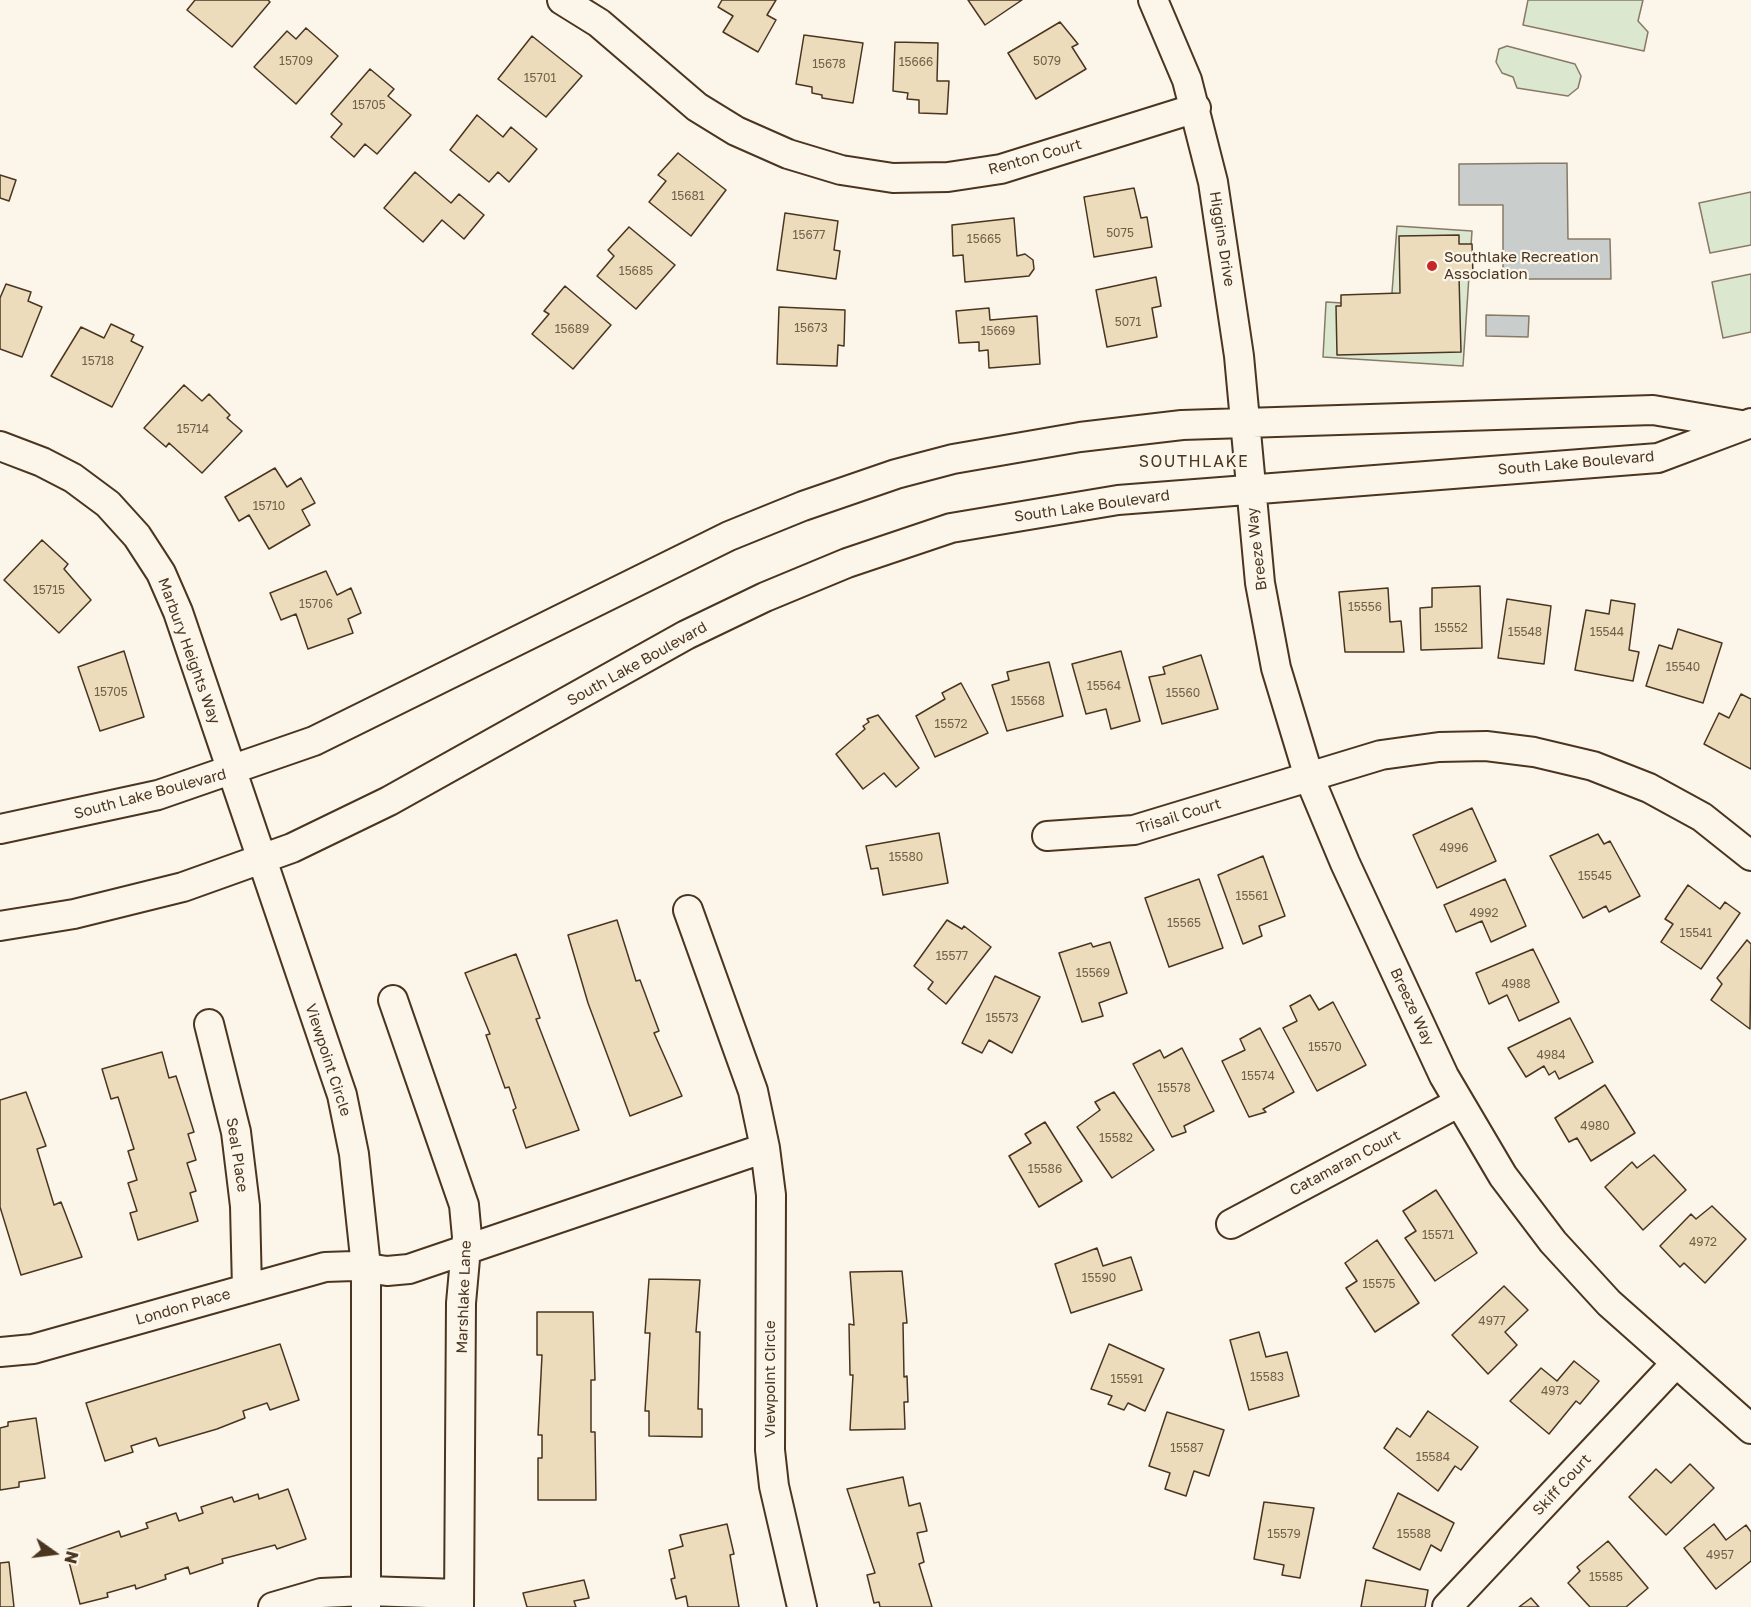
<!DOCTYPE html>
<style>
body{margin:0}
#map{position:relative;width:1751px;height:1607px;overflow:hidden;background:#fbf6e9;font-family:"Golos Text",sans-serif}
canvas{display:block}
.north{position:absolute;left:24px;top:1523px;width:60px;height:60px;-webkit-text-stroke:4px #fbf6e9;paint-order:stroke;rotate:104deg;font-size:16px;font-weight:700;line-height:24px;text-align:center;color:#4a3520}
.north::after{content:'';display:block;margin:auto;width:21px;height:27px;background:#4a3520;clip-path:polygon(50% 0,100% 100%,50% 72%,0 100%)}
</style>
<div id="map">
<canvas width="1751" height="1607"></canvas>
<div class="north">N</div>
</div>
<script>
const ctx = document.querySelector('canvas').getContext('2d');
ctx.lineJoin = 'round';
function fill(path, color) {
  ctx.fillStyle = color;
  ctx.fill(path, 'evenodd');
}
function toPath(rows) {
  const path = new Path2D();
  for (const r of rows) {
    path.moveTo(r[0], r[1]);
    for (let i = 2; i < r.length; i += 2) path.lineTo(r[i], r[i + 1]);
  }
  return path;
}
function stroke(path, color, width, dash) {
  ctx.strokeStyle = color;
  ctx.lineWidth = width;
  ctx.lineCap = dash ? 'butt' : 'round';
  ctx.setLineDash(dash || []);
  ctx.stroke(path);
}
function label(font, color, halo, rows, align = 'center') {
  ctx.font = font + ' "Golos Text",sans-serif';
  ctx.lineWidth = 4.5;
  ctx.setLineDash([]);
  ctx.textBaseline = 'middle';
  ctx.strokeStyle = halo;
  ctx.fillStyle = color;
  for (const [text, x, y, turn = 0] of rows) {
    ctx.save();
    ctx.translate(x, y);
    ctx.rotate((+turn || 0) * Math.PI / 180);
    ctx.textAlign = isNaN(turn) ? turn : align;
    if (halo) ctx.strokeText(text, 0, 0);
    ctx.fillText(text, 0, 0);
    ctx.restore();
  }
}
const green = toPath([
 [1528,0,1643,0,1638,21,1648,32,1644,51,1523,25,1528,0],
 [1507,46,1575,64,1581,76,1578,88,1568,96,1517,88,1513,77,1502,73,1496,62,1499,49,1507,46],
 [1751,192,1751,245,1710,253,1699,203,1751,192],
 [1397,226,1472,231,1463,366,1323,357,1326,302,1391,306,1397,226],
 [1751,274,1751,332,1723,338,1712,282,1751,274]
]);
fill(green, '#dce7d0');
stroke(green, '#887966', 1.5);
const water = toPath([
 [1567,163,1568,239,1610,239,1611,279,1503,279,1503,205,1459,205,1459,164,1567,163],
 [1486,315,1529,316,1528,337,1486,336,1486,315]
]);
fill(water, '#c9cecd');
stroke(water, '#887966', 1.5);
const building = toPath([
 [195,0,268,0,270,2,232,47,187,10,195,0],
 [722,0,776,0,767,15,776,20,758,52,723,32,733,16,718,7,722,0],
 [968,0,1022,0,985,25,968,0],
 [1060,22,1078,44,1072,47,1086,69,1036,99,1008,53,1060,22],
 [306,28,338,56,296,104,254,67,287,31,296,39,306,28],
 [804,35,863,43,853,103,822,98,822,95,812,93,812,87,796,84,804,35],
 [532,36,582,76,546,117,498,79,532,36],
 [895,42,938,43,937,81,949,81,947,114,919,113,919,100,907,99,908,93,893,91,895,42],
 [370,69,394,89,388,96,411,115,377,154,365,144,354,157,331,137,342,124,331,114,370,69],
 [477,115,503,137,511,127,537,149,509,182,498,172,489,182,450,150,477,115],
 [678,153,726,190,691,236,649,202,666,181,658,175,678,153],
 [415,172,451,203,459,194,484,215,464,239,442,220,423,242,384,208,415,172],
 [0,175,16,180,9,201,0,198,0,175],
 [1134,188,1141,218,1147,217,1152,247,1094,257,1084,197,1134,188],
 [785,213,838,221,834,250,840,251,836,279,777,270,785,213],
 [1014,218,1017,256,1025,254,1033,260,1034,269,1029,276,965,282,963,255,953,256,952,225,1014,218],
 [629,227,675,265,636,309,597,276,614,256,608,250,629,227],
 [1459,235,1459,244,1472,244,1473,275,1459,276,1461,352,1337,355,1336,306,1341,306,1341,295,1400,293,1399,236,1459,235],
 [1156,277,1161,306,1152,308,1157,337,1107,347,1096,290,1156,277],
 [6,284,31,292,28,301,42,307,22,357,0,349,0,298,6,284],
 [565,286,611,325,573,369,532,334,549,314,544,311,565,286],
 [779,307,845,310,844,346,838,345,837,366,777,364,779,307],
 [989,308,990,320,1037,316,1040,364,989,368,988,350,979,351,979,342,959,343,956,311,989,308],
 [111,324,134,335,131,341,143,347,112,407,51,376,81,327,104,338,111,324],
 [184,385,202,401,209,394,230,415,227,418,242,431,202,473,169,443,166,447,144,428,184,385],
 [275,468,287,487,301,478,315,503,302,510,310,525,269,549,249,515,239,521,225,497,275,468],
 [42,540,68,564,64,569,91,600,59,633,4,580,42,540],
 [326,571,337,595,351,588,361,613,348,619,353,633,308,649,296,614,281,620,270,593,326,571],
 [1480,586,1482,648,1421,650,1420,608,1432,607,1432,588,1480,586],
 [1388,588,1390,622,1401,621,1404,652,1345,652,1339,592,1388,588],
 [1507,599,1551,606,1544,664,1498,658,1507,599],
 [1611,600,1635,604,1629,650,1639,652,1633,681,1575,670,1586,610,1609,614,1611,600],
 [1678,629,1722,643,1703,703,1646,686,1659,645,1672,649,1678,629],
 [124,651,144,717,100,731,78,667,124,651],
 [1121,651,1140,721,1111,729,1106,709,1086,714,1072,664,1121,651],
 [1201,655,1218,709,1162,724,1149,677,1165,674,1163,667,1201,655],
 [1049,662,1063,716,1007,731,992,685,1009,680,1007,672,1049,662],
 [961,683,988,733,935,757,916,716,945,699,942,693,961,683],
 [1741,694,1751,699,1751,769,1704,744,1719,713,1729,718,1741,694],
 [878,715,919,768,896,787,884,773,863,789,836,754,865,729,863,726,869,722,867,719,878,715],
 [1472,808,1496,861,1437,888,1413,835,1472,808],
 [939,833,948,883,883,895,878,868,871,869,866,846,939,833],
 [1598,834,1604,844,1610,841,1640,896,1609,912,1606,906,1583,918,1550,856,1598,834],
 [1263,856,1285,916,1259,926,1262,936,1243,944,1218,875,1263,856],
 [1199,879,1223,948,1169,967,1145,898,1199,879],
 [1505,879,1526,926,1491,942,1482,921,1456,932,1444,905,1505,879],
 [1688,885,1720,909,1725,902,1740,913,1701,969,1661,942,1673,924,1665,919,1688,885],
 [617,920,636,981,640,980,659,1031,654,1033,682,1096,630,1116,588,1003,568,935,617,920],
 [947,920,962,929,964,926,991,947,946,1004,928,989,933,982,914,966,947,920],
 [1747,940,1751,944,1750,1029,1711,1000,1722,984,1717,978,1747,940],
 [1110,942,1127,993,1099,1003,1103,1016,1082,1022,1059,953,1091,943,1093,947,1110,942],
 [1533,949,1559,1002,1519,1021,1507,995,1489,1004,1476,973,1533,949],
 [516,954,540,1018,536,1019,579,1130,526,1148,513,1110,516,1108,509,1087,505,1088,486,1035,490,1034,465,973,516,954],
 [995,976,1040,997,1012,1053,989,1040,982,1053,962,1043,995,976],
 [1310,995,1319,1010,1333,1002,1366,1065,1317,1091,1283,1028,1297,1021,1290,1006,1310,995],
 [1570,1018,1593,1062,1559,1079,1555,1071,1549,1075,1544,1066,1526,1077,1508,1048,1570,1018],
 [1260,1028,1294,1092,1263,1109,1266,1112,1249,1117,1222,1061,1245,1050,1240,1039,1260,1028],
 [1182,1048,1214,1111,1184,1126,1186,1132,1172,1137,1133,1064,1160,1050,1164,1058,1182,1048],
 [162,1052,169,1078,176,1076,194,1132,188,1134,196,1160,187,1163,196,1191,190,1193,198,1221,138,1240,130,1213,137,1211,128,1183,137,1180,128,1151,134,1149,118,1097,111,1099,102,1069,162,1052],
 [1605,1085,1635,1133,1591,1161,1577,1138,1569,1142,1555,1118,1605,1085],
 [26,1092,46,1146,37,1149,54,1205,61,1202,82,1257,21,1275,0,1207,0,1100,26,1092],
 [1114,1092,1154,1150,1112,1178,1077,1127,1100,1110,1095,1102,1114,1092],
 [1045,1122,1082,1181,1039,1207,1009,1156,1031,1143,1025,1134,1045,1122],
 [1654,1155,1686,1190,1643,1230,1605,1187,1632,1162,1637,1168,1654,1155],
 [1436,1190,1477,1253,1435,1281,1405,1238,1416,1231,1403,1211,1436,1190],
 [1712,1206,1746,1239,1705,1283,1684,1263,1680,1267,1660,1246,1691,1214,1696,1219,1712,1206],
 [1377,1240,1419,1303,1375,1332,1346,1288,1357,1281,1345,1263,1377,1240],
 [1097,1248,1103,1266,1131,1257,1142,1290,1071,1313,1055,1264,1097,1248],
 [902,1271,907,1323,903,1323,904,1377,907,1376,908,1402,904,1402,905,1429,850,1430,853,1375,850,1375,849,1324,854,1325,850,1272,902,1271],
 [649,1279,700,1280,696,1332,700,1332,698,1409,702,1409,702,1437,649,1436,649,1411,645,1411,650,1333,645,1333,649,1279],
 [1504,1286,1528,1310,1505,1332,1517,1345,1488,1374,1452,1335,1504,1286],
 [537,1312,593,1312,595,1380,591,1380,591,1432,595,1432,596,1500,538,1500,538,1458,542,1458,542,1435,538,1435,542,1355,537,1355,537,1312],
 [1259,1332,1266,1357,1287,1352,1299,1396,1249,1410,1230,1340,1259,1332],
 [280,1344,299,1400,270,1410,267,1403,243,1411,245,1418,217,1429,159,1446,156,1438,131,1446,133,1452,105,1461,86,1403,280,1344],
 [1109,1344,1164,1369,1145,1411,1128,1403,1124,1410,1108,1404,1112,1396,1091,1389,1109,1344],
 [1574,1361,1599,1381,1580,1404,1576,1401,1549,1434,1510,1401,1541,1368,1557,1381,1574,1361],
 [1428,1411,1478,1447,1461,1470,1455,1466,1438,1491,1384,1448,1397,1428,1410,1437,1428,1411],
 [1167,1412,1224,1430,1209,1476,1194,1471,1186,1496,1165,1489,1170,1473,1149,1466,1167,1412],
 [36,1418,45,1478,19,1482,19,1487,0,1490,0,1428,8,1426,8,1422,36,1418],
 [1690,1464,1714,1488,1666,1535,1629,1497,1656,1469,1671,1483,1690,1464],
 [903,1477,909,1506,920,1503,927,1531,917,1533,924,1562,919,1564,932,1607,880,1607,879,1602,874,1603,867,1575,875,1573,847,1489,903,1477],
 [288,1489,306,1539,277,1549,275,1545,222,1559,223,1563,190,1574,188,1567,165,1575,166,1579,136,1589,135,1585,107,1593,108,1597,80,1604,66,1550,119,1531,121,1537,148,1528,146,1523,176,1513,179,1521,203,1513,201,1507,232,1497,234,1502,258,1494,259,1499,288,1489],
 [1398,1493,1454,1523,1441,1551,1431,1545,1420,1570,1373,1548,1398,1493],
 [1264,1502,1314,1508,1300,1578,1282,1575,1284,1565,1254,1559,1264,1502],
 [727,1524,734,1554,730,1555,739,1607,688,1607,686,1596,676,1599,671,1579,675,1578,669,1550,683,1546,680,1535,727,1524],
 [1714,1524,1726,1540,1746,1525,1751,1532,1751,1561,1716,1589,1684,1548,1714,1524],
 [1608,1541,1648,1588,1626,1607,1590,1607,1568,1583,1580,1571,1577,1567,1608,1541],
 [9,1562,14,1607,0,1607,0,1563,9,1562],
 [584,1580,589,1598,574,1601,576,1607,527,1607,523,1593,584,1580],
 [1366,1580,1428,1590,1425,1607,1361,1607,1366,1580],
 [1531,1598,1539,1607,1519,1607,1531,1598]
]);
fill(building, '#ecdcbc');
stroke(building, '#4a3520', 1.5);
const minor = toPath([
 [562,0,599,23,697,107,736,131,788,154,841,170,893,178,948,177,1001,169,1196,108],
 [1153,0,1187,80,1213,182,1239,356,1260,583,1276,668,1309,777,1345,863,1444,1076,1503,1176,1553,1242,1609,1303,1751,1429],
 [0,446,42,462,73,478,108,504,137,536,161,573,178,612,342,1095,354,1154,366,1267,366,1607],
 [0,829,158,795,314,741,729,536,803,506,896,474,953,459,1080,437,1182,425,1653,410,1741,425],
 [1047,836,1134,830,1381,755,1439,747,1486,746,1534,752,1593,766,1649,788,1702,817,1751,856],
 [688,910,753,1091,765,1148,771,1195,770,1450,774,1486,802,1607],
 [0,926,74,914,183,887,292,848,389,801,686,635,765,597,847,563,951,528,1118,500,1658,458,1751,423],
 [393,1000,464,1205,467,1237,461,1303,459,1607],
 [209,1024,236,1132,245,1206,247,1289],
 [1231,1224,1458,1103],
 [0,1352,33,1349,325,1267,354,1266,387,1271,409,1269,765,1148],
 [273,1607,321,1593,366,1591,459,1594],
 [1447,1607,1676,1363]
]);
stroke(minor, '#4a3520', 32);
stroke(minor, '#fbf6e9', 28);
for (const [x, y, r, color] of [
 [1432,266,6,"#c62828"]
]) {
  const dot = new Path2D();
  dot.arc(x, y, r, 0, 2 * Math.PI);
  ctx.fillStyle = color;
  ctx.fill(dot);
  stroke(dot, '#fbf6e9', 2);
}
label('12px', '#725f47', null, [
 ["15709",296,61],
 ["5079",1047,61],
 ["15666",916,62],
 ["15678",829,64],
 ["15701",540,78],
 ["15705",369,105],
 ["15681",688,196],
 ["5075",1120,233],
 ["15677",809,235],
 ["15665",984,239],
 ["15685",636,271],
 ["5071",1128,322],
 ["15673",811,328],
 ["15689",572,329],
 ["15669",998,331],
 ["15718",98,361],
 ["15714",193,429],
 ["15710",269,506],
 ["15715",49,590],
 ["15706",316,604],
 ["15556",1365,607],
 ["15552",1451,628],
 ["15548",1525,632],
 ["15544",1607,632],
 ["15540",1683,667],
 ["15564",1104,686],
 ["15705",111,692],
 ["15560",1183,693],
 ["15568",1028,701],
 ["15572",951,724],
 ["4996",1454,848],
 ["15580",906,857],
 ["15545",1595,876],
 ["15561",1252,896],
 ["4992",1484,913],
 ["15565",1184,923],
 ["15541",1696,933],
 ["15577",952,956],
 ["15569",1093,973],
 ["4988",1516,984],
 ["15573",1002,1018],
 ["15570",1325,1047],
 ["4984",1551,1055],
 ["15574",1258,1076],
 ["15578",1174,1088],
 ["4980",1595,1126],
 ["15582",1116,1138],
 ["15586",1045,1169],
 ["15571",1438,1235],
 ["4972",1703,1242],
 ["15590",1099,1278],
 ["15575",1379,1284],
 ["4977",1492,1321],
 ["15583",1267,1377],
 ["15591",1127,1379],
 ["4973",1555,1391],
 ["15587",1187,1448],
 ["15584",1433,1457],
 ["15579",1284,1534],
 ["15588",1414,1534],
 ["4957",1720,1555],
 ["15585",1606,1577]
]);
label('15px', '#4a3520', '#fbf6e9', [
 ["Renton Court",1035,157,-16],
 ["Higgins Drive",1222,239,81],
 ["South Lake Boulevard",1576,463,-5],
 ["South Lake Boulevard",1092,506,-8],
 ["Breeze Way",1257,549,-97],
 ["Marbury Heights Way",189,651,70],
 ["South Lake Boulevard",637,664,-29],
 ["South Lake Boulevard",150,794,-15],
 ["Trisail Court",1179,816,-17],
 ["Breeze Way",1412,1007,65],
 ["Viewpoint Circle",328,1060,72],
 ["Seal Place",237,1155,81],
 ["Catamaran Court",1345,1163,-28],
 ["Marshlake Lane",464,1297,-88],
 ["London Place",183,1307,-16],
 ["Viewpoint Circle",770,1379,-90],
 ["Skiff Court",1562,1485,-47]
]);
label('15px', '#4a3520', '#fbf6e9', [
 ["Southlake Recreation",1444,257],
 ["Association",1444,274]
], 'left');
ctx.letterSpacing = '1.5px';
label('16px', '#4a3520', '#fbf6e9', [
 ["SOUTHLAKE",1194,462]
]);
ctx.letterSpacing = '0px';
</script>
